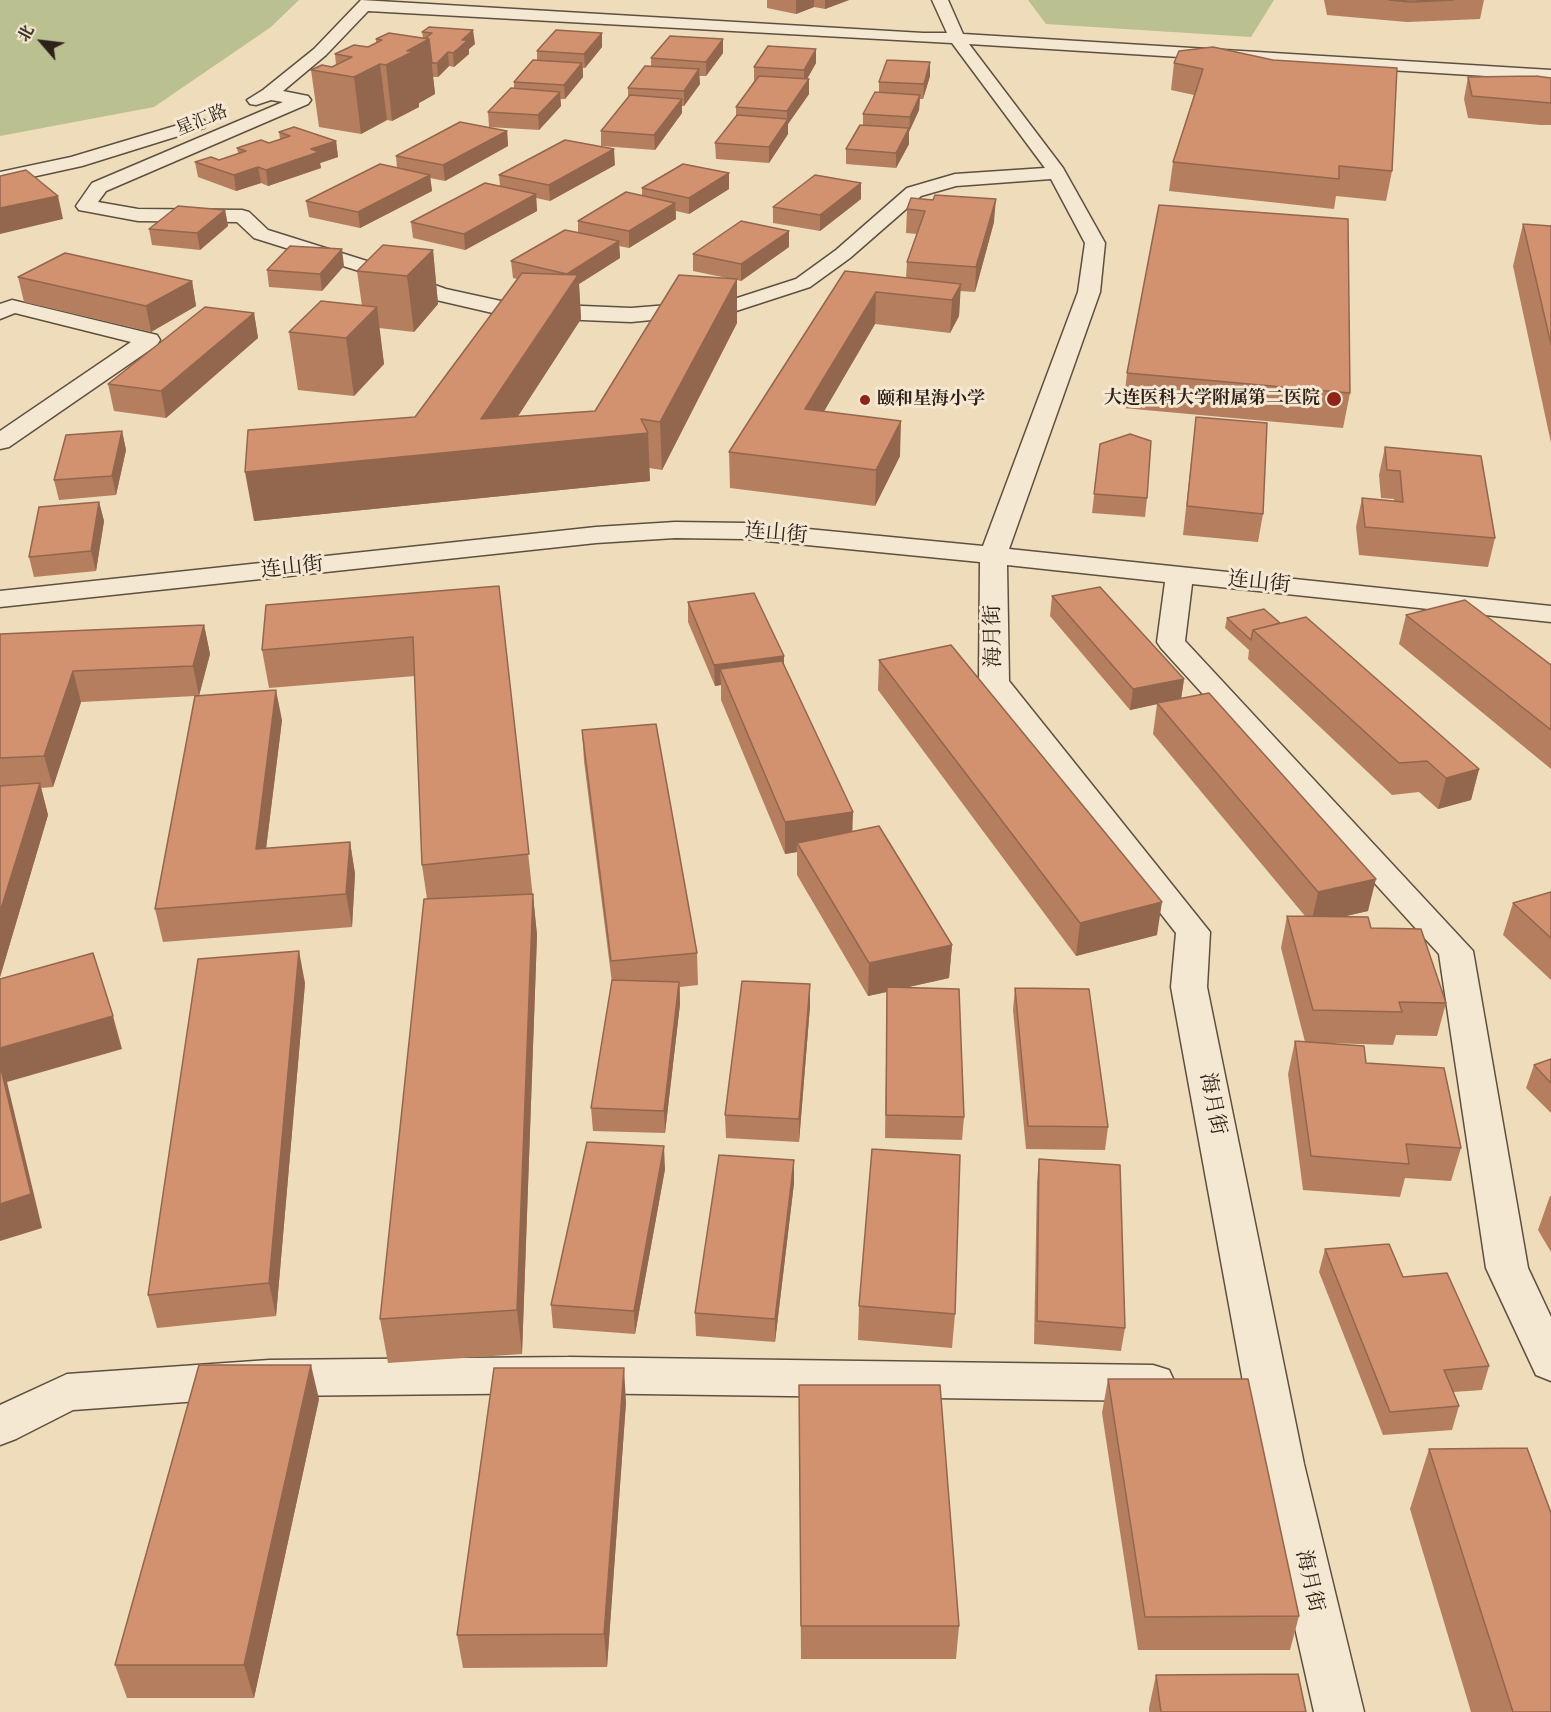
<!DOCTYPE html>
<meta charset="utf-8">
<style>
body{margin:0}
#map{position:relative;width:1551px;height:1712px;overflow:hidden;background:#efdcba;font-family:Alegreya,"Noto Serif SC",serif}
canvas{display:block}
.north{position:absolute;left:12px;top:12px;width:60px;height:60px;-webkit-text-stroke:4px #f5e8d2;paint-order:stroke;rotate:298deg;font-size:16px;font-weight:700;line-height:24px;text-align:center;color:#2e2119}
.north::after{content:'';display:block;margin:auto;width:21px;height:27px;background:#2e2119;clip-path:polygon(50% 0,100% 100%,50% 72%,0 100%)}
</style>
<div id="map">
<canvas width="1551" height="1712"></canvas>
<div class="north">北</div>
</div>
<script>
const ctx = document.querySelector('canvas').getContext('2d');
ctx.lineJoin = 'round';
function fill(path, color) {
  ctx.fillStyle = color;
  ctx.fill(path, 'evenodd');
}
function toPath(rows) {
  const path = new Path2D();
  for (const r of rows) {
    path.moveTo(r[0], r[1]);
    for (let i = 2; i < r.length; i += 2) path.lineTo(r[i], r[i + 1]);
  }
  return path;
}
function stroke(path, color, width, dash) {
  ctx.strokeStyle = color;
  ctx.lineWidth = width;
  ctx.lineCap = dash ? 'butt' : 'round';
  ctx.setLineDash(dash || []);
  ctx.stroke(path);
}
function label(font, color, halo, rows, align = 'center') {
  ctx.font = font + ' Alegreya,"Noto Serif SC",serif';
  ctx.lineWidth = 6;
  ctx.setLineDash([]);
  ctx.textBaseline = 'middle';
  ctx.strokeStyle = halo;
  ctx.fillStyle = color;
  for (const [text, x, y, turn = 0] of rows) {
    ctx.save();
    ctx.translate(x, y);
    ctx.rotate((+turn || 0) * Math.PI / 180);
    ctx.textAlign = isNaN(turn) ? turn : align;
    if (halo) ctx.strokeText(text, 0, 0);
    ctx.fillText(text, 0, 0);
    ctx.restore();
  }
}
fill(toPath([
 [0,0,299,0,271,27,154,107,0,136],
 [1028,0,1274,0,1251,37,1046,24]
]), '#bac08f');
const minor = toPath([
 [361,0,923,33,947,33,932,0,948,0,963,34,1551,70,1551,80,969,44,1063,168,1105,243,1100,292,1009,549,1551,606,1551,622,1192,584,1185,641,1473,951,1528,1268,1551,1317,1551,1381,1536,1375,1486,1268,1439,954,1161,648,1157,642,1165,582,1007,565,1009,681,1210,932,1207,987,1304,1464,1364,1712,1314,1712,1258,1464,1171,987,1176,933,979,682,980,562,746,539,675,538,596,543,0,607,0,591,596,527,675,522,746,523,983,546,1078,292,1085,243,1051,179,956,186,921,196,850,258,810,287,733,312,631,322,510,317,432,299,356,270,254,238,237,222,138,221,79,210,76,206,92,183,283,102,271,100,256,105,250,104,247,100,263,90,314,49,361,0],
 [368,11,952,43,1045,168,955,174,907,188,836,250,796,279,731,300,631,308,510,303,446,289,370,262,268,230,249,212,242,210,138,209,98,202,106,191,308,104,311,100,308,96,283,91,326,55,368,11],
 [198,119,204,120,207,124,204,128,82,166,0,184,0,172,71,157,198,119],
 [12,300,157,335,160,340,157,345,9,447,0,449,0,431,131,342,15,313,0,319,0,304,12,300],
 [569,1357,1153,1365,1169,1370,1175,1383,1169,1396,1153,1401,569,1393,269,1396,73,1410,16,1439,0,1445,0,1405,67,1374,269,1360,569,1357]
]);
stroke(minor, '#5e5041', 3);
fill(minor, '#f5e8d2');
fill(toPath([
 [767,0,849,0,825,9,814,7,796,14,767,8],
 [1324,0,1484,0,1480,19,1407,22,1327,15],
 [429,27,475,44,469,49,469,54,454,67,449,66,438,77,433,77,435,94,419,103,419,107,392,121,387,120,361,134,319,127,311,70,332,67,336,65,335,54,368,47,376,43,376,39,423,38,422,32],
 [602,33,602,47,585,68,583,68,583,77,565,99,560,99,561,106,539,130,489,127,488,112,514,88,514,82,537,60,537,51],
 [723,39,723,53,706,76,699,76,700,84,684,106,682,106,682,113,655,150,601,146,601,131,628,97,628,88,651,66,651,58],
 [1179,51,1392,171,1386,201,1336,196,1334,209,1169,191,1173,162,1194,95,1171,90,1174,63],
 [816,63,807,79,809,79,809,94,788,124,788,134,769,163,716,159,715,143,736,116,736,107,754,81,754,67],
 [930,76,923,99,920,99,919,110,909,132,909,144,896,168,846,164,846,149,863,125,863,114,879,92,879,82],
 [1468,77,1551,78,1551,125,1540,125,1468,118,1464,99],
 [507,131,508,146,445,181,430,178,432,191,360,228,309,217,306,201,397,168,396,156],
 [279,132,336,141,338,157,320,163,321,168,268,186,261,183,236,191,198,177,195,162,219,160,238,153,237,148,269,143,280,139],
 [615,165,550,201,536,198,537,211,465,250,413,238,411,222,500,187,499,175],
 [642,188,729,189,689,214,676,211,676,219,629,248,619,246,620,258,579,284,581,319,518,416,595,411,732,279,693,271,693,254,789,247,741,281,737,280,737,323,662,470,649,468,650,481,254,521,415,417,517,279,513,278,511,261,578,233,578,221,642,196],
 [911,198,994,222,975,292,960,291,959,316,950,333,875,324,824,411,900,456,875,506,730,488,729,452,845,271,906,278,907,262,917,234,906,233,907,209],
 [861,199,820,231,773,223,773,207],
 [225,210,228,226,200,250,152,245,149,229],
 [1523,224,1551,226,1551,443,1513,266],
 [433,250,438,304,414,332,379,328,384,364,354,396,298,390,289,332,362,306,357,271],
 [344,266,322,291,269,287,267,270],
 [18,277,192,281,196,306,151,332,24,302],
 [254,313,258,338,166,418,114,411,108,384],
 [1127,373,1350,393,1343,428,1123,408],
 [1196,417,1263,514,1258,542,1183,535],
 [122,431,126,450,116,495,59,500,54,480],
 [1100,444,1147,498,1145,517,1092,513],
 [1385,447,1495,538,1488,567,1359,555,1356,527,1362,498,1394,501,1394,499,1381,498,1379,475],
 [99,502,104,521,96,571,34,577,29,557],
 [499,586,537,935,522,1354,388,1363,380,1319,427,899,422,865,415,676,269,688,262,650],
 [1052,596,1184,679,1181,699,1368,911,1342,917,1371,928,1446,1003,1437,1036,1396,1035,1393,1045,1328,1043,1366,1063,1461,1148,1451,1181,1405,1178,1400,1197,1303,1190,1288,1074,1295,1041,1305,1042,1281,948,1287,916,1305,916,1153,734,1157,704,1130,710,1050,616],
 [688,602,784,664,852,832,952,945,949,978,904,988,964,1117,962,1140,885,1138,887,992,868,996,797,875,797,852,785,854,721,700,721,685,715,686,688,622],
 [1406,615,1551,665,1551,769,1399,644],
 [1227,618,1280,623,1479,769,1471,800,1438,809,1419,792,1392,795,1248,659,1249,650,1225,628],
 [204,625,210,654,199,695,282,720,266,849,350,842,355,874,352,927,163,942,155,909,195,696,81,702,53,787,41,788,48,815,0,977,0,634],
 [879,660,1157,935,1076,956,878,690],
 [582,730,697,953,698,985,680,987,680,1004,665,1133,593,1131,591,1108,612,983,584,761],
 [1551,892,1551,980,1503,935,1513,903],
 [305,983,276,1316,157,1328,148,1295],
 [1015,988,1108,1127,1105,1150,1026,1149,1013,1010],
 [810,1006,799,1142,726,1138,725,1115],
 [1551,1059,1551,1113,1526,1088,1534,1065],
 [1039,1159,1125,1328,1121,1351,1034,1344,1037,1182],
 [665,1169,635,1334,553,1328,551,1305],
 [794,1183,775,1342,696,1336,695,1313],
 [1550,1196,1551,1196,1551,1252,1538,1230],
 [1325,1249,1403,1277,1489,1366,1482,1390,1453,1392,1459,1406,1452,1430,1383,1435,1319,1272],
 [859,1306,955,1314,952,1348,858,1340],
 [1108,1379,1299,1616,1290,1650,1138,1650,1102,1413],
 [799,1385,959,1626,956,1659,801,1659],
 [319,1399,254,1698,127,1698,115,1665],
 [626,1402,607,1667,463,1668,457,1635],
 [1429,1449,1551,1712,1471,1712,1410,1509],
 [1156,1675,1306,1712,1149,1712,1149,1708]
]), '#b57e5f');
fill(toPath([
 [796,0,814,0,814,7,796,14],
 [825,0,849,0,825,9],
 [473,30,475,44,469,49,469,54,454,67,453,53,462,40],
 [602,33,602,47,585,68,584,54],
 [429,39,435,94,419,103,419,107,392,121,386,65,407,51],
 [723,39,723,53,706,76,706,62],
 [816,49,816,63,804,84,804,70],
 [448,52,449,66,438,77,437,63],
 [930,62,930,76,923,99,924,84],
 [582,63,583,77,565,99,564,85],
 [380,64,387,120,361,134,354,77],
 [699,69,700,84,684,106,684,91],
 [809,79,809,94,788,124,788,134,769,163,769,147,787,120,787,111],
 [560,92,561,106,539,130,538,115],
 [920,95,919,110,909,132,910,117],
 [682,99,682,113,655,150,654,135],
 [909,128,909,144,896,168,896,153],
 [507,131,508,146,445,181,443,165],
 [336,141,338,157,320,163,321,168,268,186,266,170,311,149],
 [614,149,615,165,550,201,549,185],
 [258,167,261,183,236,191,234,175],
 [729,173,729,189,689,214,689,198],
 [430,175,432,191,360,228,358,212],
 [861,183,861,199,820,231,820,215],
 [536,194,537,211,465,250,464,234],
 [58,196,63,219,0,234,0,208],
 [996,199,994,222,975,292,976,267],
 [675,203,676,219,629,248,629,231],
 [225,210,228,226,200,250,197,233],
 [789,231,789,247,741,281,741,264],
 [619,241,620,258,579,284,581,319,498,447,648,433,650,481,254,521,245,472,481,419,567,274],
 [342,249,344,266,322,291,320,274],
 [433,250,438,304,414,332,407,276],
 [737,279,737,323,662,470,660,422],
 [192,281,196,306,151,332,146,306],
 [961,284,959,316,950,333,952,300],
 [876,292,875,324,805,444,805,409],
 [377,307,384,364,354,396,346,338],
 [254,313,258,338,166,418,161,391],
 [901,421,900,456,875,506,876,470],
 [122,431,126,450,116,495,112,476],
 [99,502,104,521,96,571,91,551],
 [204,625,210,654,199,696,193,666],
 [784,656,784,677,720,669,721,685,715,686,714,665],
 [73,671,81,702,53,787,44,756],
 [1184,679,1181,699,1130,710,1133,689],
 [276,690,282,720,262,881,256,849],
 [1479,769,1471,800,1438,809,1446,778],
 [40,783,48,815,0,977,0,912],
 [853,812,852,844,797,843,797,852,785,854,785,822],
 [350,842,355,874,352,927,346,894],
 [1376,879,1368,911,1311,924,1318,892],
 [533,894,537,935,522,1354,517,1310],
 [1162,902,1157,935,1076,956,1080,923],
 [952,945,949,978,868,996,869,963],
 [299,951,305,983,276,1316,269,1283],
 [679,982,680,1004,665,1133,664,1111],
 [810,984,810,1006,799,1142,799,1119],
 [113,1016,122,1049,7,1082,42,1228,0,1241,0,1048],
 [664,1146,665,1169,635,1334,634,1311],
 [794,1160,794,1183,775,1342,775,1319],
 [311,1365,319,1399,254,1698,244,1665],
 [624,1368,626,1402,607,1667,604,1634]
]), '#93664e');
const building = toPath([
 [1389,0,1454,0,1410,2,1389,0],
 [429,27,473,30,462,40,468,40,453,53,448,52,437,63,432,63,429,39,426,38,432,33,422,32,429,27],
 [556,30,602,33,584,54,537,51,556,30],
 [389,33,429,39,407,51,414,51,386,65,380,64,354,77,311,70,322,65,332,67,352,57,335,54,354,45,368,47,382,40,376,39,389,33],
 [670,36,723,39,706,62,651,58,670,36],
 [768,46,816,49,804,70,754,67,768,46],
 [1213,47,1273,60,1397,68,1392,171,1339,166,1339,179,1173,162,1203,69,1174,63,1179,51,1213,47],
 [533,60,582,63,564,85,514,82,533,60],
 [887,60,930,62,924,84,879,82,887,60],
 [645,66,699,69,684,91,628,88,645,66],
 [759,76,809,79,787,111,736,107,759,76],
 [1536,76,1551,78,1551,103,1472,96,1468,77,1536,76],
 [511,88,560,92,538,115,488,112,511,88],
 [875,92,920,95,910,117,863,114,875,92],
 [630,95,682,99,654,135,601,131,630,95],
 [737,115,788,119,769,147,715,143,737,115],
 [460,122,507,131,443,165,396,156,460,122],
 [860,125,909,128,896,153,846,149,860,125],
 [294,127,336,141,311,149,319,152,266,170,258,167,234,175,195,162,211,157,219,160,246,151,237,148,261,140,269,143,290,136,279,132,294,127],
 [565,140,614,149,549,185,499,175,565,140],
 [380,164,430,175,358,212,306,201,380,164],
 [683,164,729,173,689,198,642,188,683,164],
 [26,170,58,196,0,208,0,176,26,170],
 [815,175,861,183,820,215,773,207,815,175],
 [485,183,536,194,464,234,411,222,485,183],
 [626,192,675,203,629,231,578,221,626,192],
 [935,195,996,199,976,267,907,262,925,211,907,209,911,198,933,200,935,195],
 [1159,205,1348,219,1350,393,1127,373,1159,205],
 [178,206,225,210,197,233,149,229,178,206],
 [741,221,789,231,741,264,693,254,741,221],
 [1523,224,1551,226,1551,344,1523,224],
 [565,230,619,241,567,274,511,261,565,230],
 [383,245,433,250,407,276,357,271,383,245],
 [290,246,342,249,320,274,267,270,290,246],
 [65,253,192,281,146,306,18,277,65,253],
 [845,271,961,284,952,300,876,292,805,409,901,421,876,470,729,452,845,271],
 [522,273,578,275,481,419,595,411,679,275,737,279,660,422,641,419,648,433,245,472,248,430,415,417,522,273],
 [321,301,377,307,346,338,289,332,321,301],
 [205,307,254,313,161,391,108,384,205,307],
 [1196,417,1267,423,1263,514,1187,506,1196,417],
 [122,431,112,476,54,480,66,435,122,431],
 [1130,434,1151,441,1147,498,1094,494,1100,444,1130,434],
 [1385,447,1481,456,1495,538,1365,527,1362,498,1403,502,1400,471,1387,470,1385,447],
 [99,502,91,551,29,557,39,507,99,502],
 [499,586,529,854,422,865,413,637,262,650,266,605,499,586],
 [1100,587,1184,679,1133,689,1052,596,1100,587],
 [754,593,784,656,714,665,688,602,754,593],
 [1465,600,1551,665,1551,730,1406,615,1465,600],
 [1264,609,1280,623,1253,630,1251,640,1227,618,1264,609],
 [1306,617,1479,769,1446,778,1427,761,1399,763,1253,630,1306,617],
 [204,625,193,666,73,671,44,756,0,758,0,634,204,625],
 [951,645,1162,902,1080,923,879,660,951,645],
 [782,661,853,812,785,822,720,669,782,661],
 [276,690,256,849,350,842,346,894,155,909,195,696,276,690],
 [1209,693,1376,879,1318,892,1157,703,1209,693],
 [656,724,697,953,611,961,582,730,656,724],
 [40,783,0,912,0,786,40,783],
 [879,826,952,945,869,963,797,843,879,826],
 [1551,892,1551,938,1513,903,1551,892],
 [533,894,517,1310,380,1319,424,899,533,894],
 [1287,916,1368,917,1371,928,1421,929,1446,1003,1399,1002,1402,1012,1313,1010,1287,916],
 [299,951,269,1283,148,1295,198,959,299,951],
 [93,953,113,1016,0,1048,0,979,93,953],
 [612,980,679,982,664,1111,591,1108,612,980],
 [742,981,810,984,799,1119,725,1115,742,981],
 [887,987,959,989,964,1117,886,1115,887,987],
 [1015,988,1089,989,1108,1127,1028,1126,1015,988],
 [1295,1041,1364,1046,1366,1063,1444,1068,1461,1148,1406,1144,1409,1164,1311,1156,1295,1041],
 [1551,1059,1551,1083,1534,1065,1551,1059],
 [0,1065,31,1194,0,1204,0,1065],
 [587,1142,664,1146,634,1311,551,1305,587,1142],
 [872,1149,960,1155,955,1314,859,1306,872,1149],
 [719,1155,794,1160,775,1319,695,1313,719,1155],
 [1039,1159,1120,1165,1125,1328,1037,1321,1039,1159],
 [1389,1244,1403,1277,1447,1273,1489,1366,1444,1370,1459,1406,1390,1412,1325,1249,1389,1244],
 [199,1365,311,1365,244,1665,115,1665,199,1365],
 [494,1368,624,1368,604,1634,457,1635,494,1368],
 [1108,1379,1248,1379,1299,1616,1145,1617,1108,1379],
 [799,1385,940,1385,959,1626,801,1626,799,1385],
 [1527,1448,1551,1513,1551,1712,1513,1712,1429,1449,1527,1448],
 [1298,1674,1306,1712,1161,1712,1156,1675,1298,1674]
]);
fill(building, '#d2926f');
stroke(building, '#93664e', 1.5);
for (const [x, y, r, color] of [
 [1334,399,8,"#8f2418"],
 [865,400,6,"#8f2418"]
]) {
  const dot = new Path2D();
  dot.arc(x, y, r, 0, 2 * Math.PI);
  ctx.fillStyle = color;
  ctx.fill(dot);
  stroke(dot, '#f5e8d2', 2);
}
label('18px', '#2e2119', '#f5e8d2', [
 ["星汇路",202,121,-22]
]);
label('bold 18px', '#2e2119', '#f5e8d2', [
 ["大连医科大学附属第二医院",1320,399],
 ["颐和星海小学",877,400,"left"]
], 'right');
label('21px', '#2e2119', '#f5e8d2', [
 ["连山街",776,534,5],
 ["连山街",292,568,-6],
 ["连山街",1259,583,6],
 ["海月街",994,636,-91],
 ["海月街",1212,1104,79],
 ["海月街",1309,1581,77]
]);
</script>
